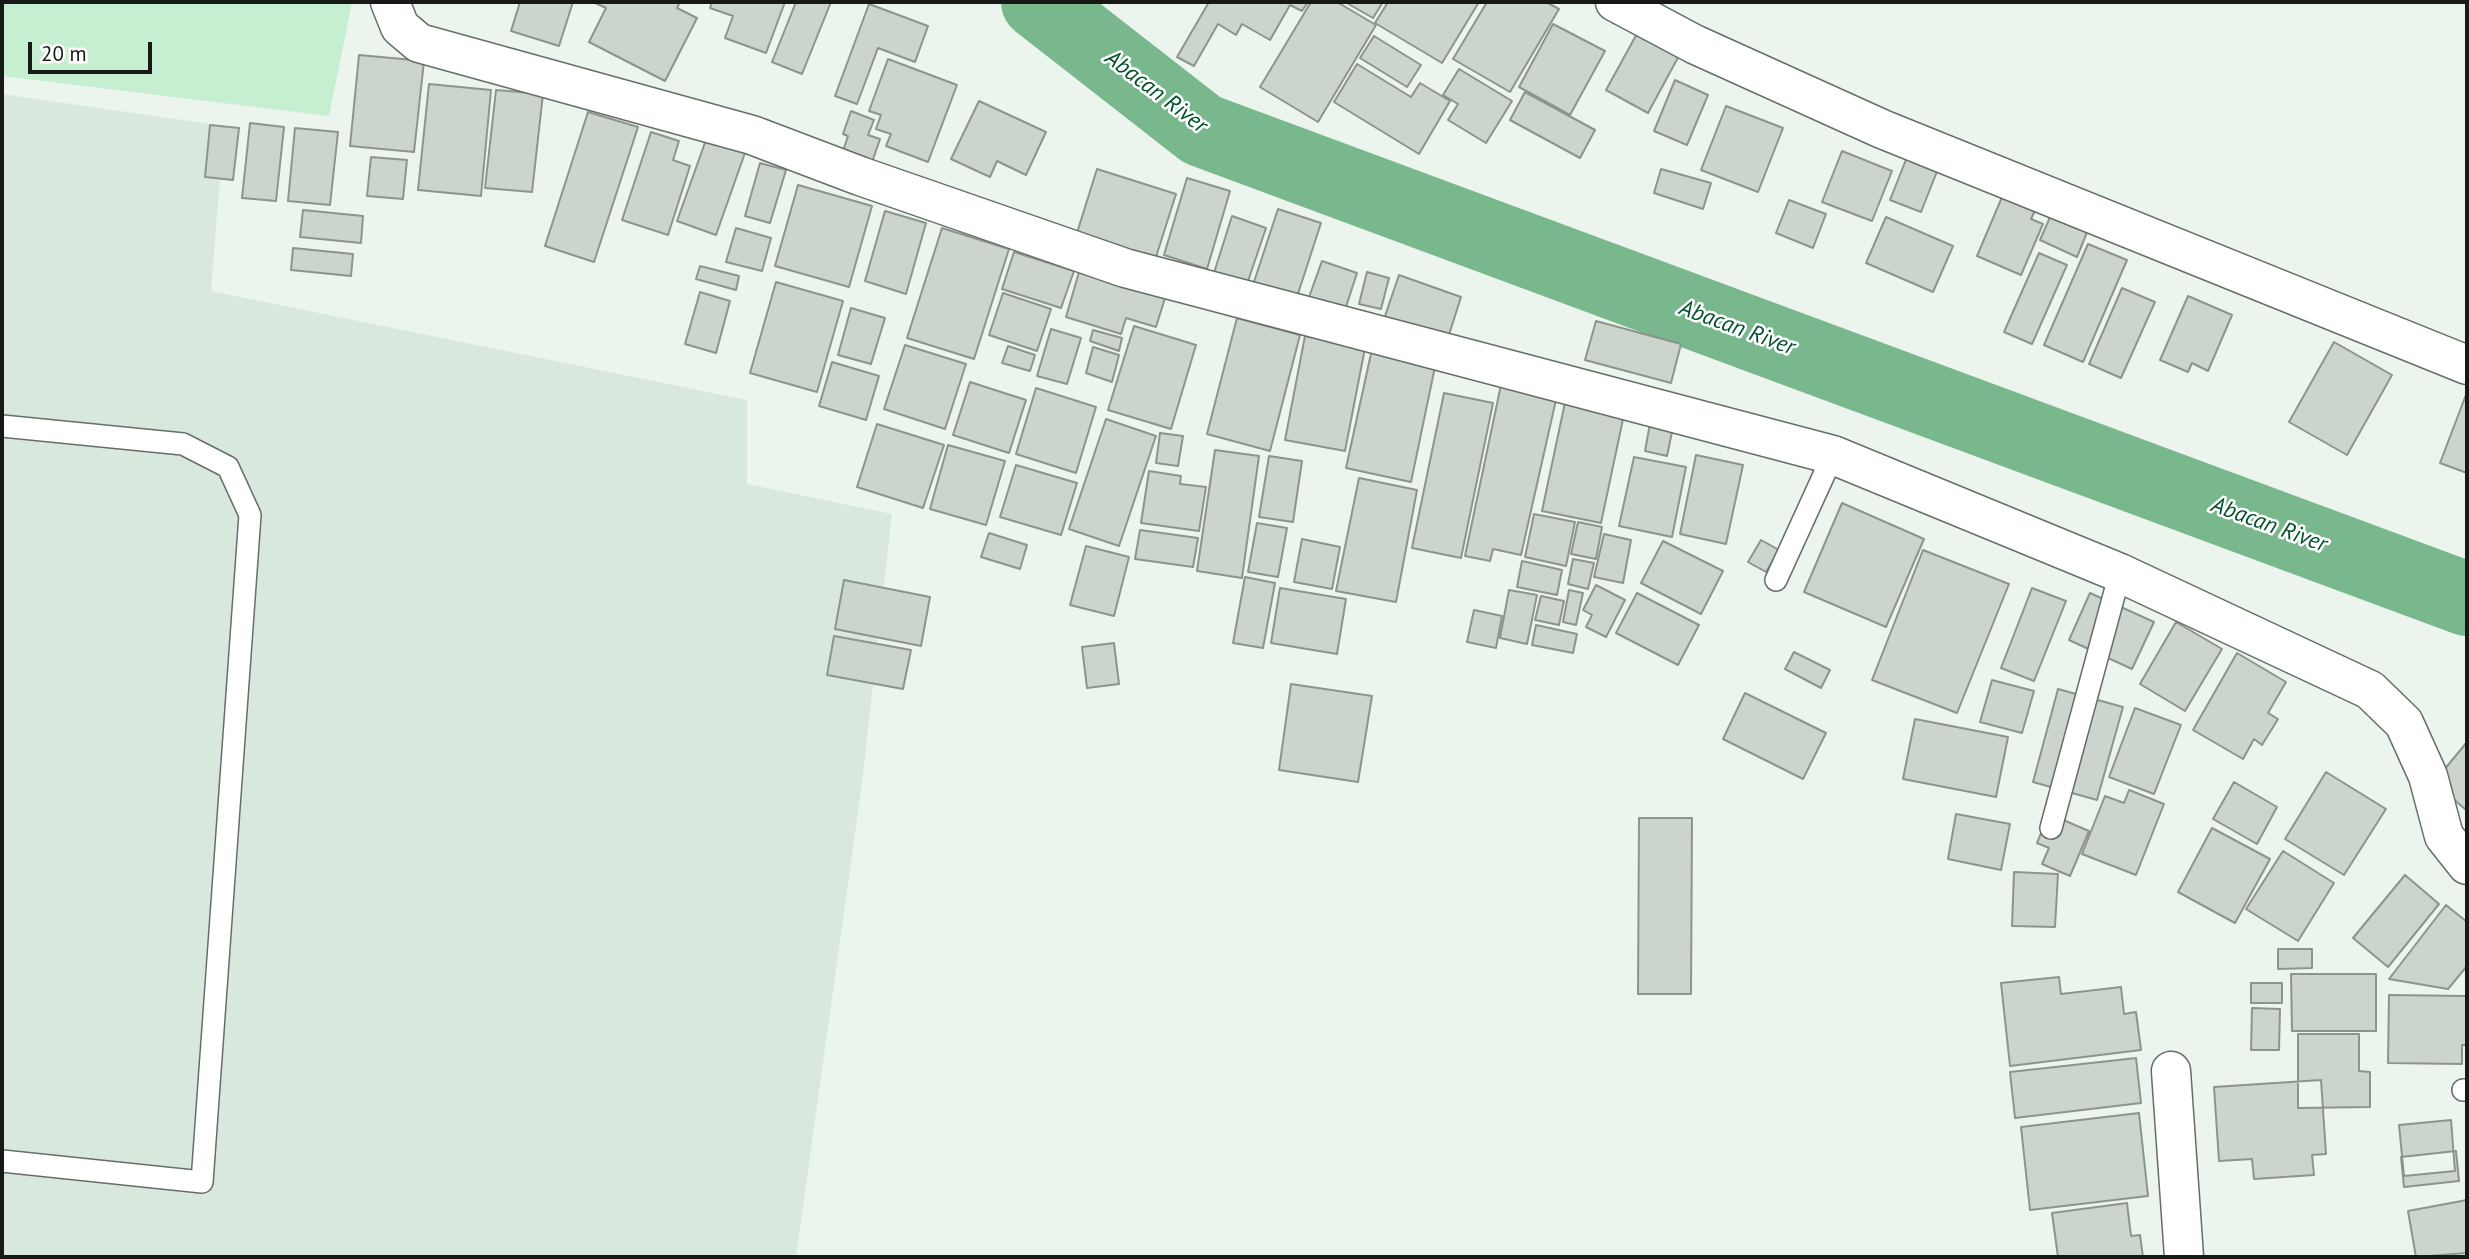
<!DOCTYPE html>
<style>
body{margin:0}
#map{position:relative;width:2469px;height:1259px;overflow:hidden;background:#ecf4ee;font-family:"PT Sans",sans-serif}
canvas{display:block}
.frame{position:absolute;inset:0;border:4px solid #161916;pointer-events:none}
.scale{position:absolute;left:28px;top:42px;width:124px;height:32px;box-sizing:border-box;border:4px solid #161916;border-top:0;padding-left:9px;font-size:21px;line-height:24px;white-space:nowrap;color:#161916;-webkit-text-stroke:5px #fff;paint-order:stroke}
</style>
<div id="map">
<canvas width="2469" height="1259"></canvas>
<div class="frame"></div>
<div class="scale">20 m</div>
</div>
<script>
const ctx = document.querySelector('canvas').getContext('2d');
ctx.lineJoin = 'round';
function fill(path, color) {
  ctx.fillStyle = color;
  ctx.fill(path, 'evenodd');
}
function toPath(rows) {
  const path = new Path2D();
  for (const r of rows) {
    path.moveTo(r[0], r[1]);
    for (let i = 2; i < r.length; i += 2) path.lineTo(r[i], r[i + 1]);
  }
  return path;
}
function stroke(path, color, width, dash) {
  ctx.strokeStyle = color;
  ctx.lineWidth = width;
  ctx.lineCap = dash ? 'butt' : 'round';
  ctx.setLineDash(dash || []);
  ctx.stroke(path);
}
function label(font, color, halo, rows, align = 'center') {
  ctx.font = font + ' "PT Sans",sans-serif';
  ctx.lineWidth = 5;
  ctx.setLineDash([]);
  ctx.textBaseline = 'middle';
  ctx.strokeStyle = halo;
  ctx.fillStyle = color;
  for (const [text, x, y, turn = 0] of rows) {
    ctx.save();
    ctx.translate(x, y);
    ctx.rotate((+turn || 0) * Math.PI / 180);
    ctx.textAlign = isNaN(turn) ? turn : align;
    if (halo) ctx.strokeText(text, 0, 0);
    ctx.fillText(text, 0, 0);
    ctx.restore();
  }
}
fill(toPath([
 [2,94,224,126,211,291,747,400,747,484,892,514,862,783,796,1257,2,1257]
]), '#d9e8dd');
fill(toPath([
 [2,2,352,2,329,116,2,76]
]), '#c6efd1');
stroke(toPath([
 [1038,2,1202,130,2467,599]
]), '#79b88d', 74);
const building = toPath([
 [520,2,573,2,559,46,511,31,520,2],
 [593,2,680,2,677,8,697,18,665,81,589,42,606,8,593,2],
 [712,2,785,2,766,53,725,38,733,16,710,8,712,2],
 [796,2,831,2,802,74,772,62,796,2],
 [1209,2,1308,2,1302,11,1290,5,1270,40,1242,24,1236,35,1218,24,1194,66,1177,57,1209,2],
 [1311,2,1337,2,1376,25,1318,122,1260,87,1311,2],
 [1345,2,1383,2,1373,18,1345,2],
 [1388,2,1479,2,1442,63,1375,23,1388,2],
 [1487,2,1546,2,1559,9,1510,92,1453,59,1487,2],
 [869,4,928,26,915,62,878,48,857,104,835,96,869,4],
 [1553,24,1605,51,1570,115,1519,87,1553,24],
 [1639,30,1681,52,1648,113,1606,90,1639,30],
 [1374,36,1421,65,1407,87,1360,58,1374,36],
 [359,55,424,61,414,152,350,146,359,55],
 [888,59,957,85,928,162,886,146,891,134,876,129,881,115,869,111,888,59],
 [1357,64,1411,97,1420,83,1450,101,1419,154,1334,102,1357,64],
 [1459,69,1512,101,1486,143,1448,120,1458,104,1443,95,1459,69],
 [1675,80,1708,95,1687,145,1654,131,1675,80],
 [429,84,491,90,481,196,418,190,429,84],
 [496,90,543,94,532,192,485,188,496,90],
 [1525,92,1595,130,1580,158,1510,120,1525,92],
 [979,101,1046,132,1026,175,997,161,990,177,951,159,979,101],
 [1726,106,1783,128,1758,192,1701,170,1726,106],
 [851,111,874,120,868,135,880,139,871,165,842,154,848,136,843,134,851,111],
 [588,112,638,127,594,262,545,246,588,112],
 [250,123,284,127,276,201,242,198,250,123],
 [210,125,239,128,233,180,205,177,210,125],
 [295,128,338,132,330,205,288,201,295,128],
 [651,132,679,141,673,160,690,166,668,235,622,220,651,132],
 [707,137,746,150,716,235,677,221,707,137],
 [1842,151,1892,171,1872,221,1822,202,1842,151],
 [371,157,407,160,403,199,367,196,371,157],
 [1907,157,1938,169,1921,212,1890,200,1907,157],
 [760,163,786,170,770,223,745,216,760,163],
 [1097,169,1176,194,1155,260,1076,236,1097,169],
 [1661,169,1711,183,1703,209,1654,193,1661,169],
 [1187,178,1230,191,1207,269,1164,255,1187,178],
 [798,185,872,206,849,287,775,266,798,185],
 [2005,190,2038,204,2031,219,2043,224,2021,275,1977,256,2005,190],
 [1789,200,1826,214,1813,248,1776,233,1789,200],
 [1278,209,1321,223,1295,303,1252,288,1278,209],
 [303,210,363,216,361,243,300,237,303,210],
 [885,211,926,223,906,294,865,281,885,211],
 [2051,215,2088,230,2077,257,2040,240,2051,215],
 [1232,216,1266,228,1246,287,1213,276,1232,216],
 [1886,217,1953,246,1933,292,1866,263,1886,217],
 [736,228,771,238,762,271,726,262,736,228],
 [942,228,1009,249,974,359,907,338,942,228],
 [2088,244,2127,260,2083,362,2044,345,2088,244],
 [293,248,353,254,351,276,291,270,293,248],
 [1014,252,1074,271,1061,308,1002,289,1014,252],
 [2039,253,2067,265,2032,344,2004,332,2039,253],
 [1322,261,1357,273,1344,313,1308,300,1322,261],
 [700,266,739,276,736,290,696,279,700,266],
 [1079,272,1165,298,1156,327,1126,318,1121,334,1066,317,1079,272],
 [1367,272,1389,278,1381,309,1359,304,1367,272],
 [1399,275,1461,297,1447,341,1384,319,1399,275],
 [776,282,843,301,817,392,750,373,776,282],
 [2122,288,2155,302,2121,378,2089,364,2122,288],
 [700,292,730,301,716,353,685,344,700,292],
 [1003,293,1051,309,1037,351,989,335,1003,293],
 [2188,296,2232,315,2208,371,2192,363,2188,372,2160,360,2188,296],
 [851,308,885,318,871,364,838,355,851,308],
 [1237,318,1300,335,1270,451,1207,434,1237,318],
 [1596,321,1681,344,1671,383,1585,360,1596,321],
 [1134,326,1196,345,1171,429,1108,410,1134,326],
 [1051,329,1081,338,1067,384,1037,376,1051,329],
 [1093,330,1122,338,1119,351,1090,341,1093,330],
 [1305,336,1365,348,1345,451,1285,440,1305,336],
 [2334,342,2392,375,2347,455,2289,422,2334,342],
 [905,345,966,364,945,429,884,409,905,345],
 [1008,346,1035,355,1030,371,1002,363,1008,346],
 [1093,347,1119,355,1112,382,1086,373,1093,347],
 [1372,349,1436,362,1411,482,1346,468,1372,349],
 [832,362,879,376,866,420,819,406,832,362],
 [1502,380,1558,391,1521,555,1493,549,1490,561,1465,556,1502,380],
 [970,382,1026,400,1009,453,953,435,970,382],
 [1036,388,1096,407,1076,473,1016,454,1036,388],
 [2467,392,2467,473,2440,463,2467,392],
 [1444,393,1493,403,1461,558,1412,548,1444,393],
 [1567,393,1626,405,1601,523,1542,511,1567,393],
 [1651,418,1674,422,1667,456,1645,451,1651,418],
 [1106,419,1156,436,1119,546,1069,529,1106,419],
 [877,424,944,445,923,508,857,487,877,424],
 [1160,433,1183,436,1178,466,1156,463,1160,433],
 [948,445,1005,461,986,525,930,509,948,445],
 [1215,450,1259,456,1242,578,1197,571,1215,450],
 [1696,455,1743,465,1726,544,1680,534,1696,455],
 [1269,456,1302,461,1293,522,1259,517,1269,456],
 [1634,457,1686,467,1672,537,1619,526,1634,457],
 [1016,465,1077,483,1061,535,1000,517,1016,465],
 [1149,471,1181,476,1180,484,1206,487,1199,531,1141,523,1149,471],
 [1359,478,1417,490,1396,602,1336,591,1359,478],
 [1842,503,1924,539,1886,627,1804,592,1842,503],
 [1534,514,1575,522,1566,566,1525,557,1534,514],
 [1578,522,1602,527,1596,559,1571,554,1578,522],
 [1257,523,1287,528,1278,577,1248,572,1257,523],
 [1140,530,1198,538,1193,567,1135,559,1140,530],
 [989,533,1027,545,1020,569,981,557,989,533],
 [1604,534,1631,540,1623,583,1594,577,1604,534],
 [1302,539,1340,547,1332,589,1294,582,1302,539],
 [1761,540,1779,550,1766,572,1748,562,1761,540],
 [1663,541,1723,571,1701,614,1641,583,1663,541],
 [1086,546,1129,557,1114,616,1070,605,1086,546],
 [1923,550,2009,584,1957,713,1872,680,1923,550],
 [1573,559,1594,563,1588,589,1568,584,1573,559],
 [1522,561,1562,570,1557,595,1517,587,1522,561],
 [1245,577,1275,583,1263,648,1233,643,1245,577],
 [844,580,930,597,921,646,835,629,844,580],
 [1596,585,1625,600,1606,637,1586,627,1592,615,1583,610,1596,585],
 [1280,588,1346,599,1337,654,1271,643,1280,588],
 [2032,588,2066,601,2034,681,2001,668,2032,588],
 [1509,590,1537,595,1527,644,1500,638,1509,590],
 [1569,590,1583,593,1576,625,1563,622,1569,590],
 [1637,593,1699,625,1678,665,1616,633,1637,593],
 [2090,593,2154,622,2132,669,2069,640,2090,593],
 [1541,596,1564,601,1559,625,1535,620,1541,596],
 [1474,610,1502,616,1496,648,1467,642,1474,610],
 [2176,622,2222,649,2185,711,2140,684,2176,622],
 [1536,625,1577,634,1573,653,1532,645,1536,625],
 [834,636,911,650,903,689,827,675,834,636],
 [1114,643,1119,684,1087,688,1082,647,1114,643],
 [1794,652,1830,670,1821,688,1785,669,1794,652],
 [2237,653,2286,682,2268,713,2278,719,2262,745,2254,739,2243,759,2193,730,2237,653],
 [1992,680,2034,691,2022,733,1980,722,1992,680],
 [1291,684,1372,696,1358,782,1279,770,1291,684],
 [2058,689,2123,707,2097,800,2033,782,2058,689],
 [1745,693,1826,733,1803,779,1723,739,1745,693],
 [2135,708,2181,725,2154,794,2109,777,2135,708],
 [1915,719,2008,737,1996,797,1903,779,1915,719],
 [2467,742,2467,808,2466,810,2434,782,2467,742],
 [2326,772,2386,809,2344,875,2285,839,2326,772],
 [2234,782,2277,807,2257,844,2213,819,2234,782],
 [2129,790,2164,804,2136,875,2082,854,2105,796,2124,803,2129,790],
 [1956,814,2010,824,2001,870,1948,859,1956,814],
 [2049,814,2089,831,2070,876,2042,864,2049,848,2037,843,2049,814],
 [1639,818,1692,818,1691,994,1638,994,1639,818],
 [2212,828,2270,859,2235,923,2178,892,2212,828],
 [2283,851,2334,883,2298,941,2246,909,2283,851],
 [2014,872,2058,874,2055,927,2012,926,2014,872],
 [2405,875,2439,904,2388,967,2353,938,2405,875],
 [2446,905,2467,922,2467,966,2448,989,2389,979,2446,905],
 [2278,949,2312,949,2312,968,2278,969,2278,949],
 [2291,974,2376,974,2376,1031,2292,1031,2291,974],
 [2059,977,2061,994,2121,987,2124,1014,2136,1012,2141,1050,2010,1066,2001,983,2059,977],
 [2251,983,2282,983,2282,1003,2251,1003,2251,983],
 [2389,995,2467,996,2467,1045,2462,1045,2462,1064,2388,1063,2389,995],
 [2252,1008,2280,1009,2279,1050,2251,1050,2252,1008],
 [2298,1034,2359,1034,2359,1071,2370,1072,2370,1107,2298,1108,2298,1034],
 [2136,1058,2141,1103,2015,1118,2010,1072,2136,1058],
 [2321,1080,2326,1154,2312,1155,2314,1175,2254,1179,2252,1159,2219,1161,2214,1087,2321,1080],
 [2139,1113,2148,1196,2030,1210,2021,1127,2139,1113],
 [2451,1120,2455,1171,2404,1176,2399,1125,2451,1120],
 [2456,1151,2459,1181,2404,1187,2401,1157,2456,1151],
 [2467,1200,2467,1253,2416,1257,2408,1211,2467,1200],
 [2127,1203,2131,1236,2140,1235,2143,1257,2058,1257,2052,1213,2127,1203]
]);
fill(building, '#ccd4ce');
stroke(building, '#8c948e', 2);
const lane = toPath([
 [2,426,183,444,228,467,250,515,202,1182,2,1161],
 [1776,580,1833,455],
 [2051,828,2120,573],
 [2463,1090,2467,1090]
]);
const street = toPath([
 [390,2,400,27,419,43,752,135,860,176,1125,268,1833,455,2120,573,2370,690,2404,723,2428,776,2444,836,2467,865],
 [1615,2,1694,44,1882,129,2467,365],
 [2171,1071,2184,1257]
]);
stroke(lane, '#666e68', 24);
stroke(street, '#666e68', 41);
stroke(lane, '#fff', 21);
stroke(street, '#fff', 38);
label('italic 23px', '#02512a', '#fff', [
 ["Abacan River",1156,92,37],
 ["Abacan River",1737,328,20],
 ["Abacan River",2269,525,20]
]);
</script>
